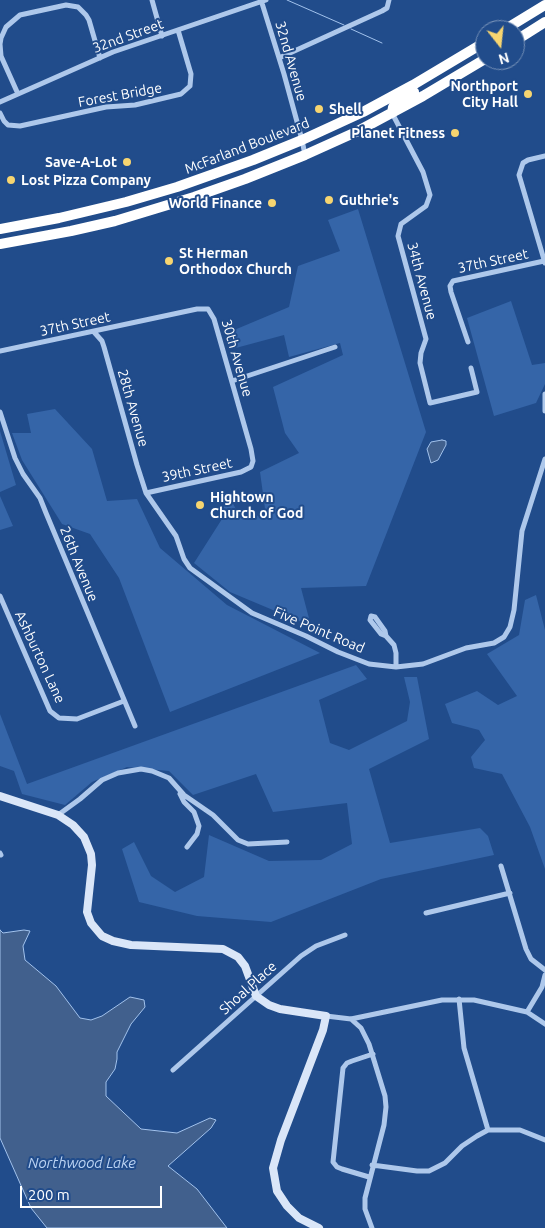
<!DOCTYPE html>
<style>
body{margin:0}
#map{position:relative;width:545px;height:1228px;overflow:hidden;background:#214c8b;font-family:Ubuntu,sans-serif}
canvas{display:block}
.north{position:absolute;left:475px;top:20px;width:50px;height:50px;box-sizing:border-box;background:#214c8b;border:1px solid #7a94b9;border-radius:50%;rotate:164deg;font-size:14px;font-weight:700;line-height:20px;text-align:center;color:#fff}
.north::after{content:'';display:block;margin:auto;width:18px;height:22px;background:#f7d570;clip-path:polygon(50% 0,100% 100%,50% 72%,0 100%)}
.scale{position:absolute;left:20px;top:1186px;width:142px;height:22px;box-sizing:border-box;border:2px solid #fff;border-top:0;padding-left:6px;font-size:15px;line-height:18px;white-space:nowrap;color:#fff;-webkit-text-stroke:4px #214c8b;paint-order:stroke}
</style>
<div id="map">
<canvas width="545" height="1228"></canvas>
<div class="north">N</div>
<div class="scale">200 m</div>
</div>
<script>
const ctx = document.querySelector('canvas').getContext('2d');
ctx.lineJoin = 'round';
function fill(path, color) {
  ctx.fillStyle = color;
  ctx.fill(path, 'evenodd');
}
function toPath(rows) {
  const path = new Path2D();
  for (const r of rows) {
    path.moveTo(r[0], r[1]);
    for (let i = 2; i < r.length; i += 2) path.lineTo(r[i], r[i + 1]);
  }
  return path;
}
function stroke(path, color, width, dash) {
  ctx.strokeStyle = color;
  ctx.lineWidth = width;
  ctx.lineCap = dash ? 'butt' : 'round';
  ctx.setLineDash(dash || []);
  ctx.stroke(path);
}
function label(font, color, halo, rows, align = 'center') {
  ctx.font = font + ' Ubuntu,sans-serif';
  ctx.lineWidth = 4;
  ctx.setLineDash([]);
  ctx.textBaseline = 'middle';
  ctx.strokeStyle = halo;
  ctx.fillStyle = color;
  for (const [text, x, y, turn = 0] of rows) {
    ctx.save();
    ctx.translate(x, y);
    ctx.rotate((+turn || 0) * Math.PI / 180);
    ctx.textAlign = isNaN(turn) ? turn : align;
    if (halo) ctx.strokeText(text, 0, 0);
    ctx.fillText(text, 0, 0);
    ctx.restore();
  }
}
fill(toPath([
 [358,209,426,432,366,586,301,588,311,626,230,592,194,563,222,519,225,499,230,498,239,515,266,516,260,472,299,453,285,433,273,387,343,355,340,343,289,357,284,335,232,349,227,333,289,307,298,266,340,251,328,220],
 [511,301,532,365,545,363,545,384,536,403,494,416,467,318],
 [55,409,92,449,107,501,137,499,160,548,227,605,320,653,170,712,119,578,90,534,62,524,22,460,12,433,31,433,27,414],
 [0,431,16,485,0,492],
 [0,496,13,526,0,530],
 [536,595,545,630,545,869,530,827,502,774,474,768,471,757,485,740,479,730,452,723,445,704,477,691,498,705,517,696,487,654,519,635,525,600],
 [356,665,367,679,319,700,330,743,349,750,407,721,410,702,404,677,417,677,429,739,369,769,390,843,480,828,488,836,494,855,381,879,271,922,197,916,139,902,122,849,134,842,151,876,175,892,204,877,209,835,269,861,321,860,352,844,347,803,273,812,256,774,193,795,169,771,127,767,92,782,65,805,22,794,14,771,0,766,0,714,27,784]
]), '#3565a8');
const water = toPath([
 [442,440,446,441,446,445,438,460,431,463,427,449,431,442,442,440],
 [0,930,3,933,24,930,30,931,23,946,25,960,56,986,80,1018,91,1020,102,1016,130,997,144,1000,145,1007,131,1024,117,1052,117,1059,115,1069,106,1082,106,1096,141,1129,177,1133,210,1118,216,1120,211,1128,168,1166,197,1189,227,1228,47,1228,31,1208,0,1138,0,930]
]);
fill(water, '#41608d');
stroke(water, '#a2c2ec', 1);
stroke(toPath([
 [287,0,344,25],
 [351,29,382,43]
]), '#a2c2ec', 1);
stroke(toPath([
 [152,0,162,36],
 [261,0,284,74,302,140,305,155],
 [279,58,382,11,387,8,389,0],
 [18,94,1,56,0,44,1,38,6,27,20,15,66,5,78,7,86,15,89,20,100,58],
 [0,102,113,52,266,0],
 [0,113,4,121,8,125,20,126,106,107,135,105,181,94,190,86,191,74,178,30],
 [392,113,423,172,430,195,426,206,401,224,398,236,426,339,421,353,420,363,430,403,477,392,471,368],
 [545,263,519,175,523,163,528,160,545,156],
 [94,332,102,341,104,347,137,465,146,493,176,536,184,559,190,568,252,613,306,636,338,652,369,664,396,667,423,664,466,648,494,643,504,637,510,627,514,610,522,531,545,459],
 [468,342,451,292,450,286,453,281,544,261],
 [0,351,197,309,208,309,214,319,251,449,253,461,251,467,241,472,146,493],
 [232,381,335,347],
 [545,394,545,411],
 [0,412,15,458,23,474,40,498,46,513,135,726],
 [0,596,50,711,59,718,77,719,124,701],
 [386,636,381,634,370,620,371,616,375,617,385,631,386,636,394,645,396,653,396,667],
 [180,794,184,802,194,812,199,826,197,834,187,847],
 [58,815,80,799,102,780,118,773,141,769,152,771,169,778,184,795,213,815,238,840,248,844,287,842],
 [0,853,1,855],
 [501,866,526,949,531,959,545,970],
 [426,913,510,893],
 [459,999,464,1048,488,1130],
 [527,1012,542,987,545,975],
 [326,1016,351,1019,442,1000,474,1000,527,1012,545,1024],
 [351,1019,361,1028,369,1044,385,1096,386,1107,384,1125,365,1198,365,1209,372,1228],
 [173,1070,301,956,316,946,345,935],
 [372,1165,417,1171,429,1171,445,1163,462,1146,477,1136,488,1130,520,1130,545,1140],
 [369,1177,342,1169,337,1167,333,1162,343,1068,347,1063,352,1061,373,1054]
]), '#aec8eb', 5);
stroke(toPath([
 [0,796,58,815,73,825,84,837,91,854,92,865,87,912,91,923,102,936,113,941,131,945,223,949,238,957,245,966,256,996,269,1005,280,1009,326,1016,323,1030,281,1140,273,1168,277,1191,287,1206,299,1218,319,1228]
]), '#dae6f8', 8);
stroke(toPath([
 [504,30,545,5],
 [515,41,545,22],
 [392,113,393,107,414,92],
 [0,229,59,218,126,202,177,187,253,160,302,140,363,112,413,85,485,42],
 [0,244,71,231,115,221,194,197,245,179,305,155,356,132,423,96,485,59]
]), '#fff', 10);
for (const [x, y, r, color] of [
 [528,94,5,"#f7d570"],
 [319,109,5,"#f7d570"],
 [455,133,5,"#f7d570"],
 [127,162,5,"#f7d570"],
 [11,180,5,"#f7d570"],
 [329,200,5,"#f7d570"],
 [272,203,5,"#f7d570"],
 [169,261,5,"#f7d570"],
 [200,505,5,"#f7d570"]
]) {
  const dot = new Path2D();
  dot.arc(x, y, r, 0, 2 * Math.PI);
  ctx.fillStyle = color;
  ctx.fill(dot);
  stroke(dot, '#214c8b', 2);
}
label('14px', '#fff', '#214c8b', [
 ["32nd Street",128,36,-20],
 ["32nd Avenue",291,61,74],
 ["Forest Bridge",120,95,-10],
 ["McFarland Boulevard",247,146,-21],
 ["37th Street",493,261,-12],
 ["34th Avenue",422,281,75],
 ["37th Street",75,324,-12],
 ["30th Avenue",237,358,74],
 ["28th Avenue",133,408,74],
 ["39th Street",197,470,-12],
 ["26th Avenue",79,564,68],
 ["Five Point Road",319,630,23],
 ["Ashburton Lane",40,657,65],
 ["Shoal Place",248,988,-42]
]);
label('bold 14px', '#fff', '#214c8b', [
 ["Northport",518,86,"right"],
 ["City Hall",518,102,"right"],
 ["Shell",329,109],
 ["Planet Fitness",445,133,"right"],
 ["Save-A-Lot",117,162,"right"],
 ["Lost Pizza Company",21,180],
 ["Guthrie's",339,200],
 ["World Finance",262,203,"right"],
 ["St Herman",179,253],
 ["Orthodox Church",179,269],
 ["Hightown",210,497],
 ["Church of God",210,513]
], 'left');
label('italic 15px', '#bad2f2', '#214c8b', [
 ["Northwood Lake",82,1163]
]);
</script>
